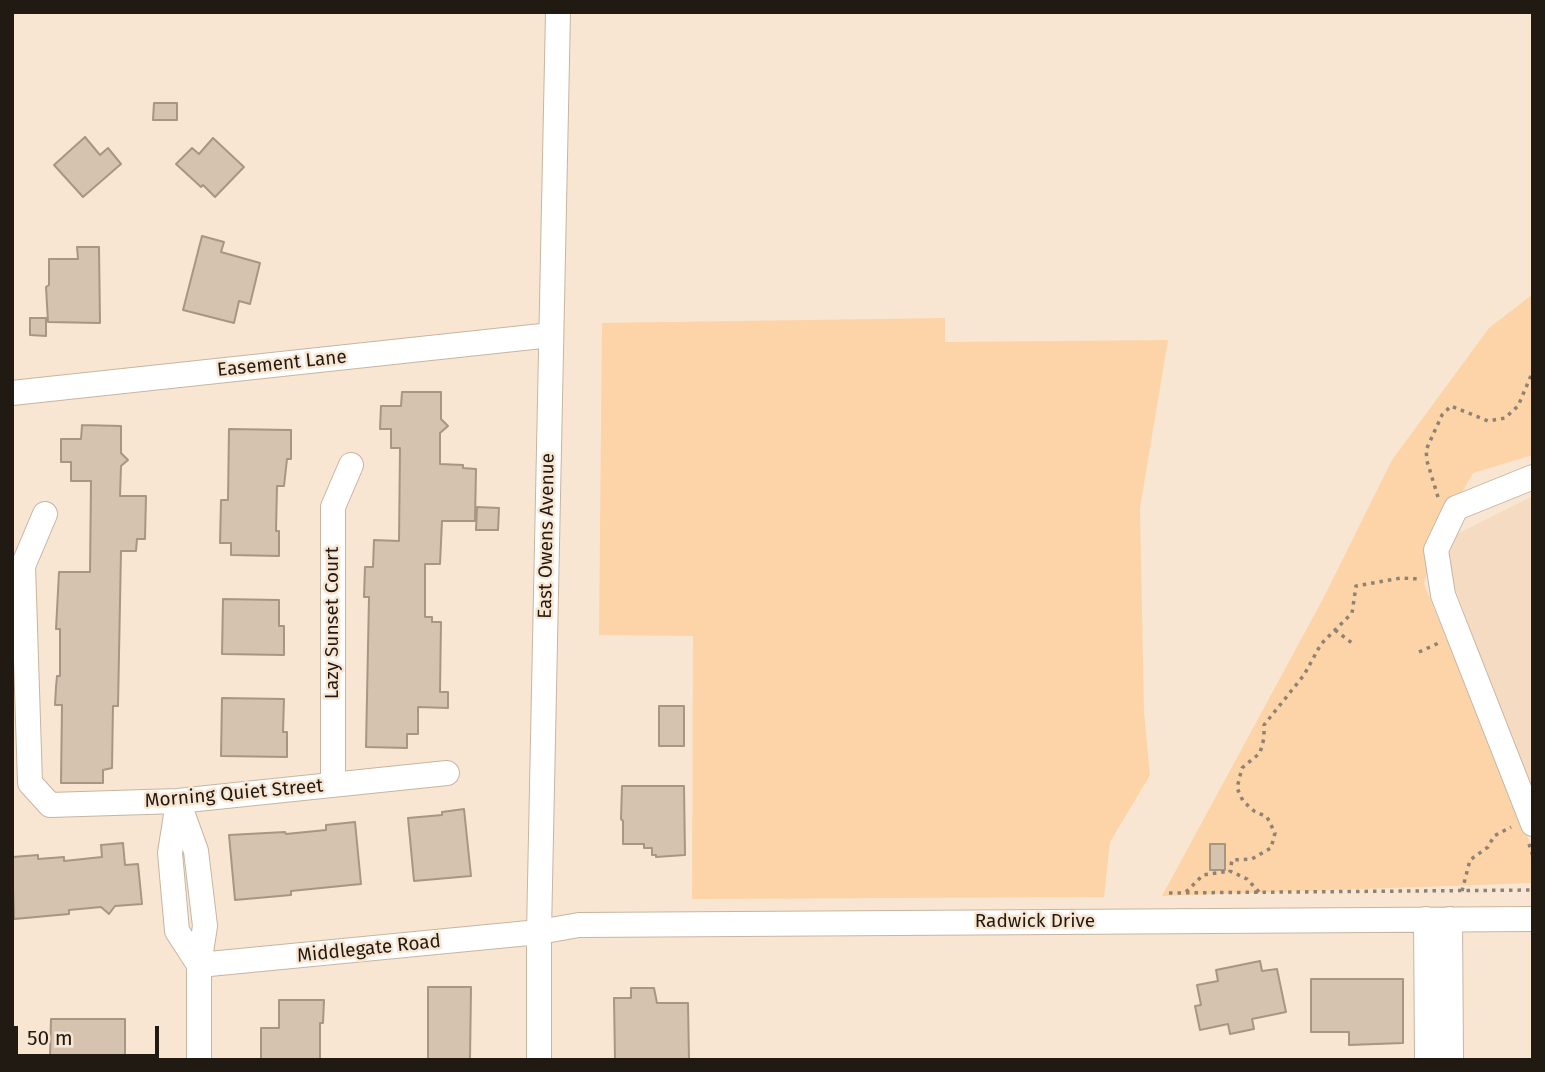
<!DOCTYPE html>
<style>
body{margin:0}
#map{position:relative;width:1545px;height:1072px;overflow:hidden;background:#f9e6d2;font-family:"Fira Sans",sans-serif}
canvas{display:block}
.frame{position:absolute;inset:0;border:14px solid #211a13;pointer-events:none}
.scale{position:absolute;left:14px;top:1026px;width:145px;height:32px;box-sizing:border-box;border:4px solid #211a13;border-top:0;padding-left:9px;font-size:21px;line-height:24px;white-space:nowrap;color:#211a13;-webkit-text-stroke:5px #f9e6d2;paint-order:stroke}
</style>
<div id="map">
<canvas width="1545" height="1072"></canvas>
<div class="frame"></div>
<div class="scale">50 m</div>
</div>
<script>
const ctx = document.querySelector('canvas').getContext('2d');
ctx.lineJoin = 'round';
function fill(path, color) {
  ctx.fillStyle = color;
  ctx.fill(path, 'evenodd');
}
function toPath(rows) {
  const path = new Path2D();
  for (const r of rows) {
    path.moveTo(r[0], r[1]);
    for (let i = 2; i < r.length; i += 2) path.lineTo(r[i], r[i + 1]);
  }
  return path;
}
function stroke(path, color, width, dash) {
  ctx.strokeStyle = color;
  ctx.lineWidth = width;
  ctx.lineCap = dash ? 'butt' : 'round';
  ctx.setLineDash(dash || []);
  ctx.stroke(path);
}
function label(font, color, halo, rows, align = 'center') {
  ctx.font = font + ' "Fira Sans",sans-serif';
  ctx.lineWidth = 5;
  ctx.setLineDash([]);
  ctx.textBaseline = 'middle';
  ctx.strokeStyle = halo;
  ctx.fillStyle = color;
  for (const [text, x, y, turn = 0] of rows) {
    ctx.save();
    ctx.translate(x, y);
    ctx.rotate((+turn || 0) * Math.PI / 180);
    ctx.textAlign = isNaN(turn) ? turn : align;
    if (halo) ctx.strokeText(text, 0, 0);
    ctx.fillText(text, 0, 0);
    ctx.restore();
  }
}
fill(toPath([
 [1533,496,1533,802,1439,543]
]), '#f4dbc1');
fill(toPath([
 [1533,294,1533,455,1473,473,1436,538,1424,584,1533,850,1533,883,1162,896,1324,597,1392,460,1489,328],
 [945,318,945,342,1168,340,1140,508,1144,712,1150,775,1110,842,1104,897,692,899,693,636,599,635,602,323]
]), '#fcd4a7');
const building = toPath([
 [154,103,177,103,177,120,153,120,154,103],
 [85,137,100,155,108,148,121,164,83,197,54,165,85,137],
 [213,138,244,167,215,197,203,185,201,187,176,164,192,148,199,154,213,138],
 [202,236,224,242,221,252,260,263,250,304,239,301,234,323,183,310,202,236],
 [77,247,99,247,100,323,48,322,46,287,49,285,49,259,78,259,77,247],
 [30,318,46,318,46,336,30,335,30,318],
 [402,392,441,392,441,419,448,426,440,433,440,464,463,465,463,468,476,469,475,521,442,521,440,564,425,564,425,617,432,617,432,622,441,622,440,692,448,692,448,708,418,707,418,734,407,734,407,748,366,747,369,597,364,597,365,567,373,567,374,540,399,541,400,448,391,448,391,429,380,429,381,406,401,406,402,392],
 [82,425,121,426,121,453,128,460,121,466,120,496,146,496,145,539,137,539,136,551,121,551,118,706,113,706,112,768,103,770,103,783,61,783,62,705,55,705,56,687,57,676,60,676,60,629,56,629,59,572,90,572,91,481,71,481,71,462,61,462,61,439,81,439,82,425],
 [229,429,291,430,291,459,287,459,284,486,277,486,276,531,279,531,279,556,231,555,231,543,220,543,221,500,228,500,229,429],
 [477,507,499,508,498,530,476,530,477,507],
 [223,599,279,600,279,626,284,626,284,655,222,654,223,599],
 [222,698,284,699,283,732,287,732,287,757,221,756,222,698],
 [659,706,684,706,684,746,659,746,659,706],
 [622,786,684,786,685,855,656,857,656,855,652,855,652,848,644,848,644,844,623,844,623,821,621,819,622,786],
 [464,809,471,876,414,881,408,818,442,815,442,812,464,809],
 [355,822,361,884,291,891,291,895,235,900,229,835,285,832,286,834,326,830,326,825,355,822],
 [123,843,125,865,138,864,142,904,115,906,109,914,101,907,69,910,69,914,14,919,12,857,38,855,38,859,64,857,64,861,102,857,101,845,123,843],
 [1210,844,1225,844,1225,870,1210,870,1210,844],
 [1260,961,1262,971,1277,969,1286,1012,1252,1019,1254,1029,1230,1034,1228,1024,1200,1030,1195,1006,1201,1005,1197,985,1218,981,1216,970,1260,961],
 [1311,979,1403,979,1403,1043,1349,1045,1349,1032,1311,1032,1311,979],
 [428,987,471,987,470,1060,428,1060,428,987],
 [631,988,654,988,657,1003,688,1003,689,1060,615,1060,614,998,631,998,631,988],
 [279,1000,324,1000,323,1023,320,1023,320,1060,261,1060,261,1028,279,1028,279,1000],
 [51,1019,125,1019,125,1060,50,1058,51,1019]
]);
fill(building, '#d5c2af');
stroke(building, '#a79683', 2);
const minor = toPath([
 [12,393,551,335],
 [1533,477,1456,508,1436,550,1443,595,1533,824],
 [45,514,23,566,30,783,50,805,178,801,447,773],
 [333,785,333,507,351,465],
 [178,801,196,851,205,926,199,965,199,1060],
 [178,802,170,853,177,931,199,965],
 [1426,919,1427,1060],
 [1450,919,1451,1060],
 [199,965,539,932,579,925,1533,919],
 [539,1060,539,932,558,12]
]);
stroke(minor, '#c7b5a2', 26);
stroke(toPath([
 [1438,497,1427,461,1426,450,1442,415,1451,406,1488,421,1505,418,1518,406,1533,371],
 [1335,630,1352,643],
 [1419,652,1441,642],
 [1529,844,1533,856],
 [1462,891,1470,860,1488,847,1494,836,1511,827],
 [1186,892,1203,875,1230,871],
 [1259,892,1247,879,1230,871,1232,860,1252,859,1271,848,1275,833,1267,817,1254,811,1243,801,1237,788,1242,768,1260,753,1264,738,1264,725,1304,675,1321,644,1352,613,1356,586,1401,578,1420,579],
 [1169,893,1533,890]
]), '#8f8274', 3.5, [3.5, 5]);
stroke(minor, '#fff', 24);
label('19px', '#211a13', '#f9e6d2', [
 ["Easement Lane",282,364,-6],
 ["East Owens Avenue",547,536,-89],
 ["Lazy Sunset Court",333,623,-90],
 ["Morning Quiet Street",234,794,-5],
 ["Radwick Drive",1035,922],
 ["Middlegate Road",369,949,-6]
]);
</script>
